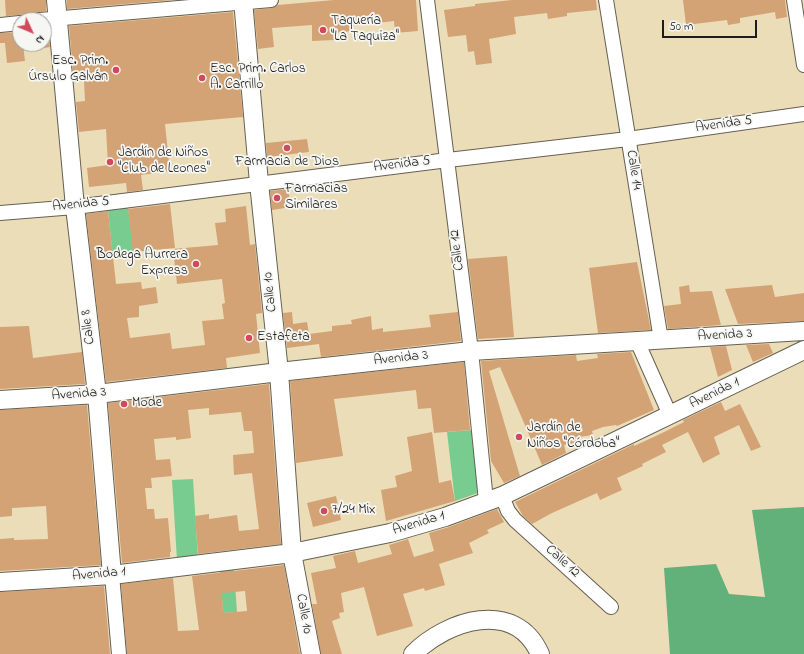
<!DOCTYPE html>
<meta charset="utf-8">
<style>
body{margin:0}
#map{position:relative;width:804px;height:654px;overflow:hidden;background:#ecddb9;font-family:"Indie Flower",sans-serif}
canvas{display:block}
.north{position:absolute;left:12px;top:12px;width:40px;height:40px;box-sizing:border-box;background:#f6f6f2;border:1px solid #9f9f9c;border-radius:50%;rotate:134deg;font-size:11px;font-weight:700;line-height:16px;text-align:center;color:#1c1c1c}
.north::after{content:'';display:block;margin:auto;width:14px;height:18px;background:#d1495b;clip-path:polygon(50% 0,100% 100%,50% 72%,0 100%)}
.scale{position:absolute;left:662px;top:20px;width:95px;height:18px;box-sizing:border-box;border:2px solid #1c1c1c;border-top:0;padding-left:5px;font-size:12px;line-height:14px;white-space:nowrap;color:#1c1c1c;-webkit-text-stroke:3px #f6f6f2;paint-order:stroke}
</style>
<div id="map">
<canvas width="804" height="654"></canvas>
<div class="north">N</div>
<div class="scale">50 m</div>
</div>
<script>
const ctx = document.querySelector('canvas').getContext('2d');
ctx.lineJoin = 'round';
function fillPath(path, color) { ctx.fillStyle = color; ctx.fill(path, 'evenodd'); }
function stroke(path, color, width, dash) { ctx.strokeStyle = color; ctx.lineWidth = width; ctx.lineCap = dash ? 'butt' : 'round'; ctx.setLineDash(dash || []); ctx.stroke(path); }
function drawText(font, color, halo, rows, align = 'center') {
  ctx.font = font + ' "Indie Flower",sans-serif'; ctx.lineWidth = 3.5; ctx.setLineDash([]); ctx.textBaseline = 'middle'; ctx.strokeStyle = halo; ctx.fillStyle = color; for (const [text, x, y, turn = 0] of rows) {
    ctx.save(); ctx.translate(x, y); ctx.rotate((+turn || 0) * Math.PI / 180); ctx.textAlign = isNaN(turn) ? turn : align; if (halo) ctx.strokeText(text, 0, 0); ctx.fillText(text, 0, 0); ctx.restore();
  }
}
fillPath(new Path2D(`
 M128 207 134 256 113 258 108 210Z
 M472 430 478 493 455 501 447 432Z
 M193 479 198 559 177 560 172 480Z
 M234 569 237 612 223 613 220 571Z`), '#79cc8f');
fillPath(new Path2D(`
 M804 507V654H670L664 568 716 564 729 594 765 597 752 510Z`), '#62b07a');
fillPath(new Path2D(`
 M5 0H46V11L39 12 33 16 25 17 19 15 6 16Z
 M67 0H172L67 9Z
 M334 0H416L418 31 395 33 394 21 351 26 352 31 334 33V40L312 41V25L272 28 274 47 258 49 254 10 272 8 278 5Z
 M512 0H596L597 10 567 13V16L548 19 547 13 514 17 516 34 489 39 492 63 476 65 474 51 468 52 466 35 448 37 444 10 475 6V4Z
 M683 0H785L787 17 776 19 775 12 740 18V23L728 25 727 20 686 25Z
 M233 12 243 117 165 124 170 171 141 175 143 190 127 192 126 183 89 187 87 168 108 165 106 129 79 132 76 102 85 101 84 81 74 82 69 26Z
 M44 28H46L48 30 50 47 44 48Z
 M20 32V44H23L25 61 7 63 5 43H0V33Z
 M307 139 309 152 267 157 266 143Z
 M288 189 291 207 272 210 270 191Z
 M170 204 175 248 133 252 128 209Z
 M246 206 250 245 255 244 262 313 256 314 260 353 226 358 227 368 106 382 86 214 108 211 116 284 141 282 142 289 156 287 158 303 139 306V317L127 318 130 338 170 333 172 349 205 345 202 321 224 319 222 304 225 303 222 279 177 284 173 249 218 245 215 223 226 222 225 209Z
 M507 256 514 337 478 339 468 259Z
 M637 262 651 330 598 333 589 268Z
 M689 285 690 292 712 291 721 325 668 329 664 306 681 304 679 287Z
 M772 285 775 297 804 293V321L738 324 725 289Z
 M292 312 293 324 307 322 309 334 332 331V326L352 324 351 320 371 316 372 330 383 328V332L431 327 429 315 458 312 461 341 321 357 319 344 287 348 283 313Z
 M29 326 33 358 82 352 85 384 0 389V327Z
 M769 344 773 353 753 362 746 345Z
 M726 346 732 370 718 377 710 347Z
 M631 352 654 410 617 426 616 425 603 427 592 431 593 435 578 437 579 442 564 445 566 453 542 465 500 367 489 371 520 476 504 483 491 461 481 361 576 355 577 361 598 358 597 354Z
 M464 362 470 430 434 433 431 408 418 409 416 390 334 399 343 456 296 463 290 381Z
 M269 384 281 544 198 554 195 516 209 514V519L237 515 239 531 259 529 252 473 234 475 233 455 254 453 252 431H244L241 412 209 415V408L188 410 191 438 176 440V437L154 439 156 460 170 459 172 476 151 478 152 488H145L147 509H154L155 519 168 518 171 552H170V557L122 563 108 403Z
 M721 402 725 411 740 404 761 447 751 451 739 425 714 437 720 454 703 463 688 432 662 445 666 452 642 464 643 466 617 478 622 490 600 500 597 493 552 513 532 524 523 516 515 502 624 449 634 444V446L658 435 684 422 683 420Z
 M87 405 101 565 0 571V539L14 538V540L48 539 46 506 12 508V516L0 517V410Z
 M432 432 439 483 451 480 455 501 386 521 381 490 397 487 395 476 412 471 407 437Z
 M336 496 341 520 313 527 307 503Z
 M497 509 504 522 487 530 489 533 469 543 473 553 439 564 445 585 425 591 424 588 403 594 413 626 377 636 364 587 341 593 344 612 339 613 340 618 332 621 342 654H321L312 604H317L311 573 336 568 333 556 355 551 358 563 392 554 389 545 408 539 414 557 434 551 429 533 449 527Z
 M284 565 300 654H127L121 584 173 578 178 631 199 630 192 576ZM245 591 247 611 223 613 222 593Z
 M104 586 110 654H0V592Z`), '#d3a275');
const minor = new Path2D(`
 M427 0 471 351 486 501
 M606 0 661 340
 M794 0 804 65
 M40 20 271 0
 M0 25 20 23
 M0 213 75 207 448 160 628 139 804 114
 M637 341 670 415
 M502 496 508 511 515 520 611 607
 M112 575 119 654`);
const major = new Path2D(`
 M56 0 75 207 97 394 112 575
 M243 0 259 183 279 372 292 553 311 654
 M0 400 97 394 279 372 471 351 804 331
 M0 582 112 575 292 553 390 533 445 517 502 496 804 350
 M413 654C447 620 515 598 540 654`);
stroke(minor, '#656053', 16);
stroke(major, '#656053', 20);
stroke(minor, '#fff', 14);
stroke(major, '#fff', 18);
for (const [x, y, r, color] of [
 [323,30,4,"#d1495b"],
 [116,70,4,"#d1495b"],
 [202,78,4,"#d1495b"],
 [287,148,4,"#d1495b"],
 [110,162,4,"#d1495b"],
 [277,198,4,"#d1495b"],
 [196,264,4,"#d1495b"],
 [249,338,4,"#d1495b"],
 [124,404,4,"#d1495b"],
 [519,437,4,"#d1495b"],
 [324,511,4,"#d1495b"]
]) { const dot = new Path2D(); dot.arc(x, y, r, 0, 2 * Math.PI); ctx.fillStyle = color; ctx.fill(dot); stroke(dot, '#f6f6f2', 1.5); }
drawText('14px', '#1c1c1c', '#f6f6f2', [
 ["Taquería",331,22],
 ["\"La Taquiza\"",331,38],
 ["Esc. Prim.",108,62,"right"],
 ["Úrsulo Galván",108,78,"right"],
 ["Esc. Prim. Carlos",210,70],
 ["A. Carrillo",210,86],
 ["Jardín de Niños",118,154],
 ["\"Club de Leones\"",118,170],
 ["Farmacia de Dios",287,163,"center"],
 ["Farmacias",285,190],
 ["Similares",285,206],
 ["Bodega Aurrera",188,256,"right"],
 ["Express",188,272,"right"],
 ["Estafeta",257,338],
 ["Mode",132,404],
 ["Jardín de",527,429],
 ["Niños \"Córdoba\"",527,445],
 ["7/24 Mix",332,511]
], 'left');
drawText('14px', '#1c1c1c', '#f6f6f2', [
 ["Avenida 5",724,125,-8],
 ["Avenida 5",402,165,-7],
 ["Calle 14",633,170,81],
 ["Avenida 5",81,205,-6],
 ["Calle 12",458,250,-97],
 ["Calle 10",271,292,-96],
 ["Calle 8",89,327,-97],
 ["Avenida 3",725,336,-3],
 ["Avenida 3",401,359,-6],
 ["Avenida 1",715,394,-26],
 ["Avenida 3",79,395,-4],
 ["Avenida 1",419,524,-17],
 ["Calle 12",562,562,42],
 ["Avenida 1",99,575,-5],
 ["Calle 10",303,614,80]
]);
</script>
